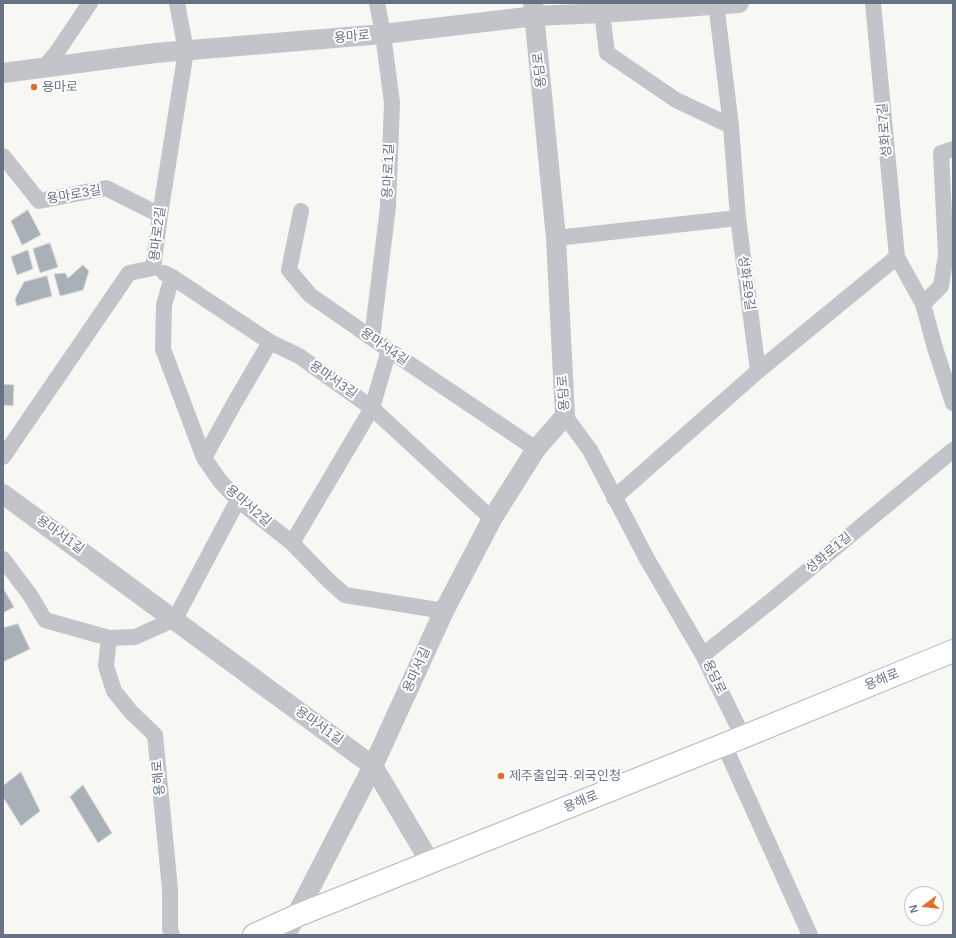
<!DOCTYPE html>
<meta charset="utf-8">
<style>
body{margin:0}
#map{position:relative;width:956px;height:938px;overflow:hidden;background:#f7f7f4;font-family:Arial,sans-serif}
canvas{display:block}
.frame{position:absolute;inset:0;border:4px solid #677384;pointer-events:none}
.north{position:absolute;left:904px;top:886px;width:40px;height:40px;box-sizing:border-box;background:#fff;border:1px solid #c2c7ce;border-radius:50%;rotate:255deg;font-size:11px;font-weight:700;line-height:16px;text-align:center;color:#677384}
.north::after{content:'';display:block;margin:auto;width:14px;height:18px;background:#dc7030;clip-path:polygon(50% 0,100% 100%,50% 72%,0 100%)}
</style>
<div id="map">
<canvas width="956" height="938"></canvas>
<div class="frame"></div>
<div class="north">N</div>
</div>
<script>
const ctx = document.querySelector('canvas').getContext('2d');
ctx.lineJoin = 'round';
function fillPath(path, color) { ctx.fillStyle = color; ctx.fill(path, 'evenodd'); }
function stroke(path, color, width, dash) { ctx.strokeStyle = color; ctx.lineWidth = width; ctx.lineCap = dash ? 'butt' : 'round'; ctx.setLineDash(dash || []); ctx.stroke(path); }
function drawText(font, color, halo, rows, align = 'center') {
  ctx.font = font + ' Arial,"Noto Sans KR",sans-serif'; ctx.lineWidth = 4; ctx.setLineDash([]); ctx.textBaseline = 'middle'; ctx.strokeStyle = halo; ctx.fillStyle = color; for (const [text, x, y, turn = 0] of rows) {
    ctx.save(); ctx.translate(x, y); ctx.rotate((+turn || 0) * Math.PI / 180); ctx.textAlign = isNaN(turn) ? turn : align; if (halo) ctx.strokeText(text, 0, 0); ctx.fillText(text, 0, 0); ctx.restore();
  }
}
const building = new Path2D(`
 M28 210 41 235 22 245 11 221Z
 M50 243 58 267 40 273 33 249Z
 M28 250 33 269 17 275 11 257Z
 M83 265 89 271 83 290 60 296 54 274 65 273 68 278Z
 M47 276 52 296 17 306 15 299 24 282Z
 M3 384 14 385 13 406 3 405Z
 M3 588 14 607 3 613Z
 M18 624 30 649 3 662V628Z
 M21 772 40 811 21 826 3 797V786Z
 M83 785 112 833 98 843 70 797Z`);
fillPath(building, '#a9b0b7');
stroke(building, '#d8d9d7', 1);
const secondary = new Path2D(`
 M254 935 296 916 743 737 953 651`);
stroke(secondary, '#b3b7bd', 24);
stroke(new Path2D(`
 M716 3 731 126 738 218 758 371
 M873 3 897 257 923 304 935 348 953 403
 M602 13 607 53 676 100 731 126
 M44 68 57 52 90 3
 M3 156 39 201 106 188 160 215
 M301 211 289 270 310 295 389 350 536 449
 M556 238 738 218
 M164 273 172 277 270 342 299 356 372 408 492 519
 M172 277 164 305 163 349 204 458 220 481 238 500 292 543 328 580 345 595 444 611
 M923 304 941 286 946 255 941 153 953 149
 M372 338 388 207 392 103 383 34 377 3
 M565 416 590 450 647 559 703 655 743 737
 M3 457 129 273 153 268 160 215 186 51 177 3
 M204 458 235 402 270 342
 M614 498 758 371 897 257
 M292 543 372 408 389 350
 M3 559 30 595 45 620 109 638 135 637 175 619 238 500
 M109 638 106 666 114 691 131 712 155 735 170 889V929L172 935
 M703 655 771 601 953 450
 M724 745 810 935`), '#c1c4c8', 16);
stroke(new Path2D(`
 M3 73 155 53 383 34 535 16 602 13 739 3
 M3 494 373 766 430 862
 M286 935 373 766 444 611 492 519 536 449 565 416 556 238 533 3`), '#c1c4c8', 20);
stroke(secondary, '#fff', 22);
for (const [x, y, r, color] of [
 [34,87,4,"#dc7030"],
 [501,776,4,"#dc7030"]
]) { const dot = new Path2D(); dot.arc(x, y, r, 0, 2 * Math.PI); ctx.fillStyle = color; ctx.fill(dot); stroke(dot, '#fff', 1.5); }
drawText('13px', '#677384', '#fff', [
 ["용마로",352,37,-5],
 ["용담로",540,70,-96],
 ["성화로7길",885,130,-95],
 ["용마로1길",389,171,-88],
 ["용마로3길",74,195,-10],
 ["용마로2길",158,234,-83],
 ["성화로9길",746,283,82],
 ["용마서4길",384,347,35],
 ["용마서3길",333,380,35],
 ["용담로",564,393,-94],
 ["용마서2길",248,506,41],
 ["용마서1길",60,535,36],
 ["성화로1길",829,553,-40],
 ["용마서길",417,670,-66],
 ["용담로",714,677,64],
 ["용해로",882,680,-22],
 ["용마서1길",319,726,36],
 ["용해로",159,778,-95],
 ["용해로",581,802,-22]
]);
drawText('13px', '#677384', '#fff', [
 ["용마로",42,87],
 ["제주출입국·외국인청",509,776]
], 'left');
</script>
